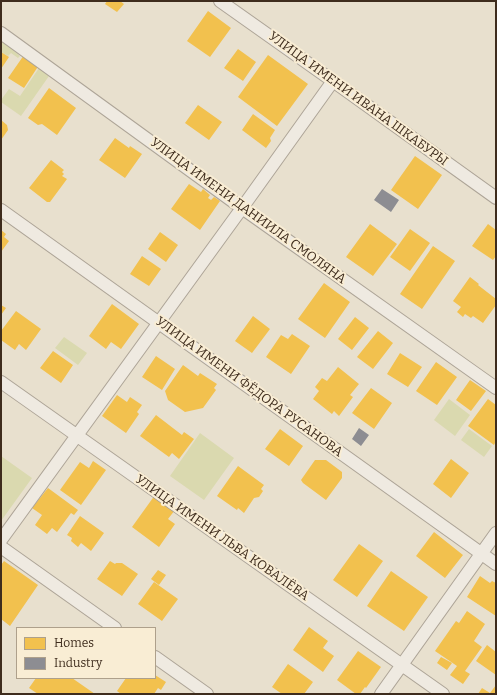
<!DOCTYPE html>
<meta charset="utf-8">
<style>
body{margin:0}
#map{position:relative;width:497px;height:695px;overflow:hidden;background:#e8e0ce;font-family:Bitter,serif}
canvas{display:block}
.frame{position:absolute;inset:0;border:2px solid #3e2c1d;pointer-events:none}
.legend{position:absolute;left:16px;top:627px;width:140px;height:52px;box-sizing:border-box;background:#f9edd4;border:1px solid #aea08b;margin:0;padding:5px 7px;list-style:none;font-size:12px;color:#3e2c1d}
.legend li{display:flex;align-items:center;gap:8px;height:20px}
.legend b{width:20px;border:1px solid #aea08b}
</style>
<div id="map">
<canvas width="497" height="695"></canvas>
<div class="frame"></div>
<ul class="legend">
<li><b style="height:11px;background:#f2c14e"></b>Homes</li>
<li><b style="height:11px;background:#8d8d92"></b>Industry</li>
</ul>
</div>
<script>
const ctx = document.querySelector('canvas').getContext('2d');
ctx.lineJoin = 'round';
function fillPath(path, color) { ctx.fillStyle = color; ctx.fill(path, 'evenodd'); }
function stroke(path, color, width, dash) { ctx.strokeStyle = color; ctx.lineWidth = width; ctx.lineCap = dash ? 'butt' : 'round'; ctx.setLineDash(dash || []); ctx.stroke(path); }
function drawText(font, color, halo, rows, align = 'center') {
  ctx.font = font + ' Bitter,serif'; ctx.lineWidth = 4; ctx.setLineDash([]); ctx.textBaseline = 'middle'; ctx.strokeStyle = halo; ctx.fillStyle = color; for (const [text, x, y, turn = 0] of rows) {
    ctx.save(); ctx.translate(x, y); ctx.rotate((+turn || 0) * Math.PI / 180); ctx.textAlign = isNaN(turn) ? turn : align; if (halo) ctx.strokeText(text, 0, 0); ctx.fillText(text, 0, 0); ctx.restore();
  }
}
fillPath(new Path2D(`
 M1 39 15 45 13 50 20 56 18 58 11 53 8 56 1 52Z
 M39 68 49 76 21 116 1 102V100L9 89 20 96Z
 M64 337 87 353 78 365 55 348Z
 M449 399 470 415 455 436 434 420Z
 M469 429 492 446 484 457 461 440Z
 M200 433 234 458 204 500 170 476Z
 M1 456 32 478 1 521Z`), '#dad9af');
fillPath(new Path2D(`
 M107 1H120L124 4 117 12 105 4Z
 M208 11 231 28 210 57 187 41Z
 M238 49 256 62 243 81 224 68Z
 M1 52 9 57 1 69Z
 M24 55 39 65 24 88 8 78Z
 M268 55 308 84 277 126 238 97Z
 M49 88 76 108 57 135 42 124 38 125 28 118Z
 M198 105 222 122 209 140 185 123Z
 M253 114 275 130 270 138 271 141 266 148 242 130Z
 M1 120 7 125 8 130 1 140Z
 M115 138 129 148 130 146 142 154 125 178 99 160Z
 M415 156 442 175 418 209 391 190Z
 M51 160 64 170 62 172 64 174 62 176 67 179 50 202H47L29 188Z
 M189 184 201 192 203 189 210 195 208 198 211 200 214 197 220 201 200 230 171 209Z
 M370 224 397 244 373 276 346 257Z
 M488 224 496 230V256L493 260 472 246Z
 M410 229 430 243 410 271 390 257Z
 M1 230 6 234 4 237 9 241 1 252Z
 M160 232 178 245 166 262 148 249Z
 M433 246 455 261 422 309 400 294Z
 M142 256 161 269 149 286 130 274Z
 M470 277 479 284 478 285 496 299V305L483 323 473 316 471 318 465 314 463 317 457 312 461 307 453 301Z
 M324 283 350 302 325 338 298 319Z
 M112 304 139 324 121 349 111 342 106 349 89 336Z
 M1 305 6 308 1 315Z
 M16 311 41 329 26 350 19 344 15 350 1 340V331Z
 M253 316 270 329 252 353 235 341Z
 M355 317 369 328 352 350 338 339Z
 M378 331 393 343 373 369 357 357Z
 M292 334 310 346 291 374 266 357 281 335 288 339Z
 M53 351 73 365 61 383 40 368Z
 M400 353 422 367 408 387 387 374Z
 M156 356 175 369 162 390 142 377Z
 M436 362 457 377 437 405 416 391Z
 M183 365 198 376 200 373 217 384 214 388 216 390 203 408 185 412 168 400 165 391Z
 M338 367 359 384 350 395 353 397 339 416 334 411 332 414 313 399 319 391 315 387 322 378 327 381Z
 M470 380 486 391 471 411 456 400Z
 M371 388 392 403 374 429 352 413Z
 M117 395 127 402 130 397 142 405 137 412 139 414 126 433 102 416Z
 M488 399 496 405V441L494 445 468 426Z
 M156 415 182 435 184 432 194 439 179 459 172 453 169 457 140 436Z
 M280 429 303 446 289 466 265 449Z
 M451 459 469 473 451 498 433 484Z
 M315 460H326L342 472V478L326 500 303 483 301 480Z
 M93 461 106 470 81 505 60 490 80 462 89 468Z
 M238 466 264 485 261 489 263 491 259 497 254 498 244 513 238 508 237 510 217 496Z
 M48 488 78 510 74 515 71 513 57 532 52 528 47 534 35 525 42 515 32 508Z
 M155 495 175 510 168 519 175 524 159 547 132 527Z
 M80 516 104 533 91 551 81 543 78 547 71 541 72 538 67 535Z
 M434 532 463 555 445 578 416 556Z
 M359 544 383 561 357 597 333 580Z
 M4 561 38 585 10 626 1 619V565Z
 M110 561 115 564 116 563H122L138 574 122 596 97 579Z
 M158 570 166 575 159 585 151 579Z
 M391 571 428 597 404 631 367 606Z
 M480 576 490 583 492 581 496 583V616L467 597Z
 M154 582 178 599 162 621 138 604Z
 M467 611 485 624 474 641 482 647 465 671 470 674 463 684 450 675 457 666 435 651 456 621 459 623Z
 M309 627 328 641 323 648 334 656 323 672 293 650Z
 M487 645 496 652V675L476 661Z
 M358 651 381 667 366 688 365 687 360 694H356L337 680Z
 M441 657 452 663 447 670 437 663Z
 M288 664 313 682 304 694H282L272 687Z
 M155 675 166 682 161 690 158 688 154 694H121L117 691 126 678H155Z
 M36 678H72L95 694H38L29 688Z
 M496 685V694H478L482 688 490 693Z`), '#f2c14e');
fillPath(new Path2D(`
 M382 189 399 200 391 212 374 200Z
 M359 428 369 435 361 446 352 439Z`), '#8d8d92');
const minor = new Path2D(`
 M220 1 333 81 496 198
 M1 33 242 208 496 388
 M1 210 496 564
 M1 382 443 694
 M1 540 242 208 333 81
 M1 547 115 628
 M155 657 207 694
 M381 694 496 533`);
stroke(minor, '#ada497', 14);
stroke(minor, '#efeae1', 12);
drawText('13px', '#3e2c1d', '#f9edd4', [
 ["УЛИЦА ИМЕНИ ИВАНА ШКАБУРЫ",358,99,36],
 ["УЛИЦА ИМЕНИ ДАНИИЛА СМОЛЯНА",248,211,36],
 ["УЛИЦА ИМЕНИ ФЁДОРА РУСАНОВА",249,387,36],
 ["УЛИЦА ИМЕНИ ЛЬВА КОВАЛЁВА",222,538,35]
]);
</script>
